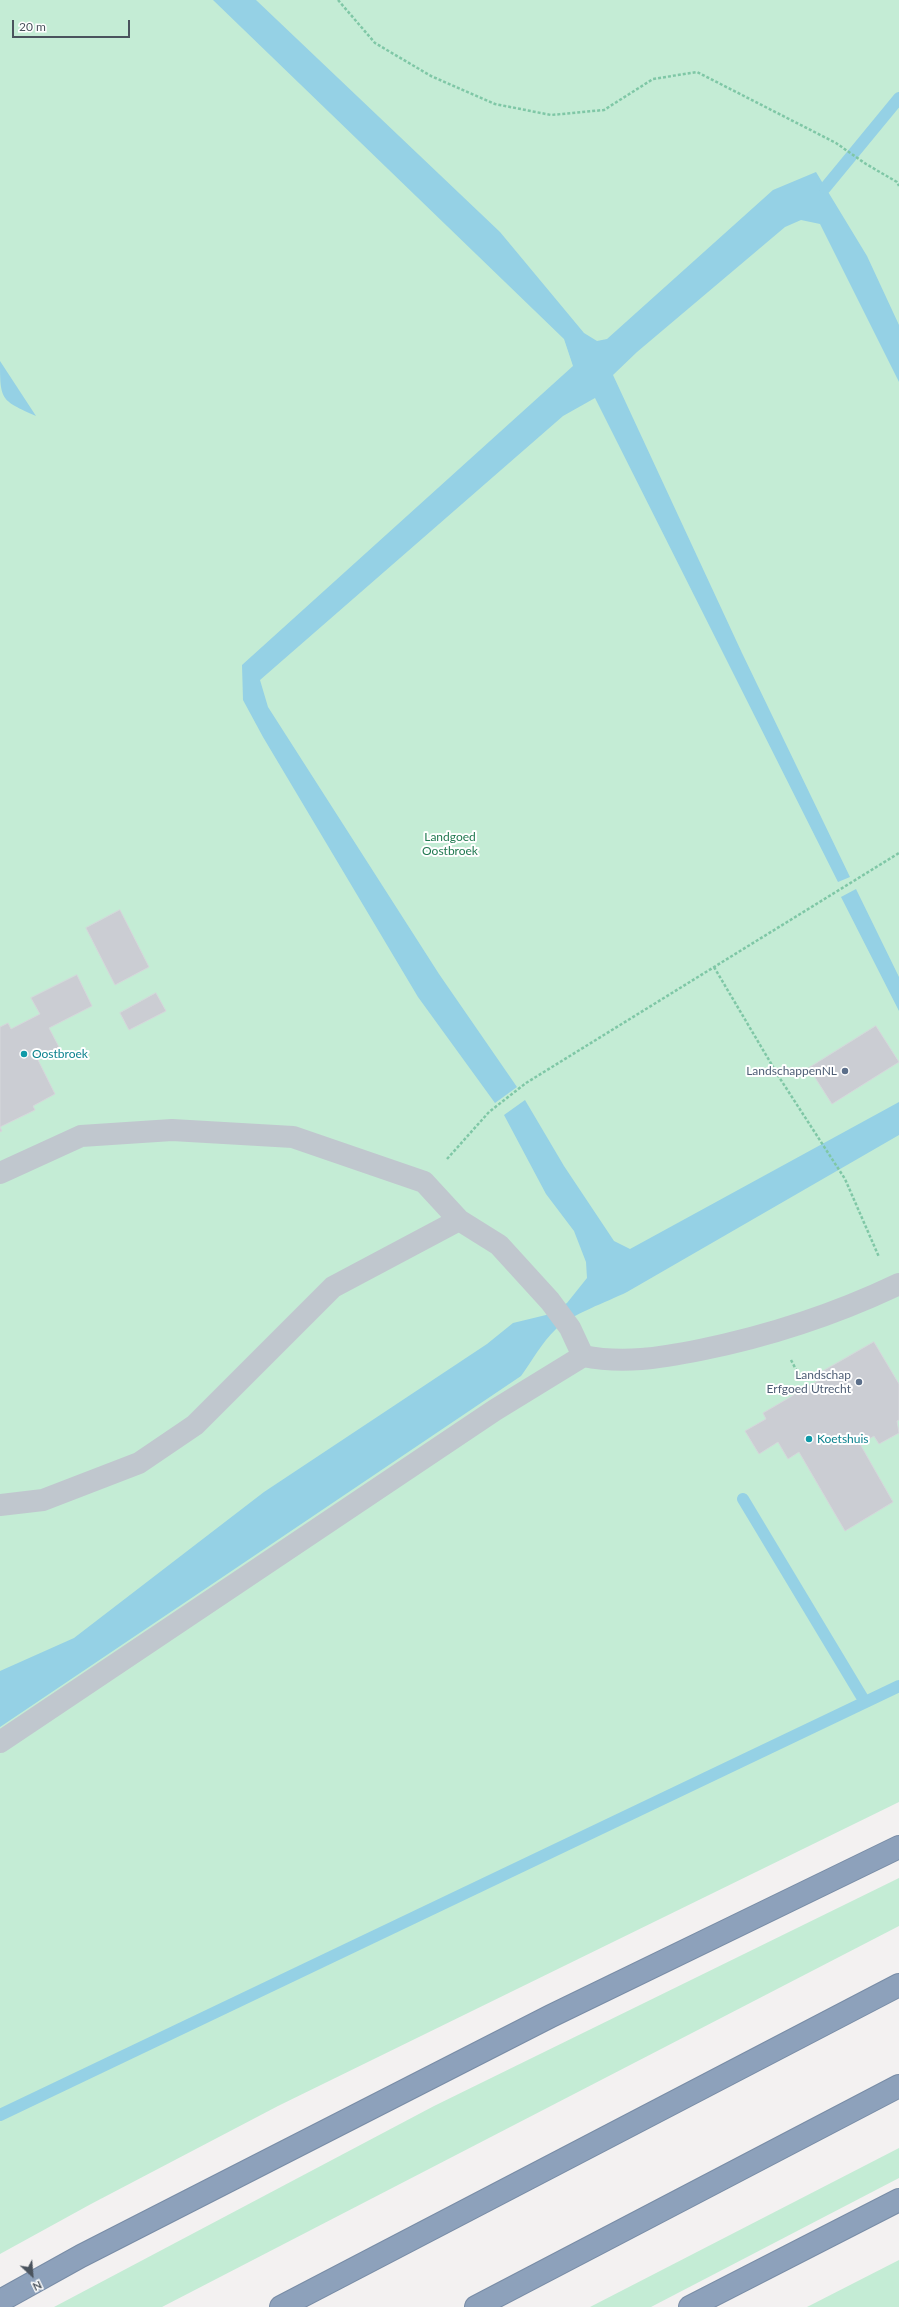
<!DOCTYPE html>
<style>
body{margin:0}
#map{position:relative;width:899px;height:2307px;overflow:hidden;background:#f3f1f1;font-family:Lato,sans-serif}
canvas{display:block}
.north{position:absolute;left:12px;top:2255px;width:40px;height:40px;-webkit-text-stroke:3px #fff;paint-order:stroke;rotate:154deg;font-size:11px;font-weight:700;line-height:16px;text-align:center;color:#4a535d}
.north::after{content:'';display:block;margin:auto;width:14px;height:18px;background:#4a535d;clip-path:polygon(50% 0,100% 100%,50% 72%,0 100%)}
.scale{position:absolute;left:12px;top:20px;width:118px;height:18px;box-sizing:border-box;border:2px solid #4a535d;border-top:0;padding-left:5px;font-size:12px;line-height:14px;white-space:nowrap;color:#4a535d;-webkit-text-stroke:3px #fff;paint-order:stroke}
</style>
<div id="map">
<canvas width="899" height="2307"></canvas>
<div class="north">N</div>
<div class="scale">20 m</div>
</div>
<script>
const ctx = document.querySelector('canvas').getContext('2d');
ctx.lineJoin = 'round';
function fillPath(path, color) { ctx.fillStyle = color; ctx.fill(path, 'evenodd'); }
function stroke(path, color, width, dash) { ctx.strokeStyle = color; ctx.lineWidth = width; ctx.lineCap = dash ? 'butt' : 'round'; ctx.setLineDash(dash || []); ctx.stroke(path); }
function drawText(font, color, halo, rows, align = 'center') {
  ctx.font = font + ' Lato,sans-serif'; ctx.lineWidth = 4; ctx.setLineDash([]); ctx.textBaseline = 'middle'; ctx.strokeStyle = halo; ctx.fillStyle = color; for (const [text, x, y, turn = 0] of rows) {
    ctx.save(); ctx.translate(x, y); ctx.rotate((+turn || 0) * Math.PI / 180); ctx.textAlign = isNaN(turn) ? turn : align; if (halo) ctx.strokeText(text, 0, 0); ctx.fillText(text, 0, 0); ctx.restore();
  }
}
fillPath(new Path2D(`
 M0 0H899V1802L278 2106 91 2204 0 2254Z
 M899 1878V1926L162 2307H54L434 2106Z
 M899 2148V2178L651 2307H590Z
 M899 2260V2307H807Z`), '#c4ecd5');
fillPath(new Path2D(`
 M213 0H256L500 232 584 333 597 341 607 339 773 190 816 172 867 256 899 325V382L820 224 801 220 785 227 637 352 613 375 742 653 850 877 838 882 595 398 563 416 260 680 268 707 439 974 517 1087 495 1103 418 997 263 737 243 700 242 665 573 366 564 339Z
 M0 361 36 416C1 400 0 401 0 361Z
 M856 889 899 977V1011L841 897Z
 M525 1100 564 1166 614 1241 630 1249 899 1102V1135L627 1292C607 1302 572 1314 556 1329 542 1342 532 1361 521 1376L0 1727V1671L74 1638 264 1492 487 1344 513 1323 546 1315 567 1303 587 1278 586 1262 574 1231 546 1194 504 1115Z`), '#95d1e5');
stroke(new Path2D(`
 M825 188 899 98
 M743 1499 865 1702
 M0 2115 899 1686`), '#95d1e5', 12);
const building = new Path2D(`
 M120 910 149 967 115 985 86 928Z
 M77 975 92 1006 49 1028 60 1049 38 1060 55 1094 33 1106 35 1110 0 1127 2 1131 0 1132V1027L8 1023 11 1029 40 1014 31 998Z
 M156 993 166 1011 129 1030 120 1013Z
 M876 1026 899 1062 832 1104 809 1068Z
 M874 1342 899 1384V1420L897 1421 899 1433 879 1444 874 1436 860 1444 893 1502 845 1531 799 1452 788 1459 778 1442 759 1454 745 1431 766 1419 763 1413 823 1378 820 1373Z`);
fillPath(building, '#cbcdd3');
stroke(building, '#d5d7db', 1);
const highway = new Path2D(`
 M0 2301 81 2256 551 2016 899 1847
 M281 2307 899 1985
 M476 2307 899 2086
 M690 2307 899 2200`);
stroke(highway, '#788ca6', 24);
stroke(new Path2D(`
 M338 0 375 43 431 76 495 104 551 115 604 110 653 79 697 72 836 143 866 164 897 182 899 186
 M714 967 779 1077 845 1179 879 1257
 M447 1159 489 1112 526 1083 899 853
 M791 1360 800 1377`), '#7fc7a6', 2.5, [3, 2]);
stroke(new Path2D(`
 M0 1173 81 1136 172 1130 293 1137 424 1182 459 1220 499 1245 550 1301 570 1328 583 1356C623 1364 660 1358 700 1350 769 1336 836 1314 899 1284
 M0 1505 43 1500 139 1463 195 1425 333 1287 459 1220
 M0 1742 495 1410 583 1356`), '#c0c7ce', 22);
stroke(highway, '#8da1bb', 22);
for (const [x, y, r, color] of [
 [24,1054,4,"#0f9aa8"],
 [845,1071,4,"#5c6f8a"],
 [859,1382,4,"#5c6f8a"],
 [809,1439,4,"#0f9aa8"]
]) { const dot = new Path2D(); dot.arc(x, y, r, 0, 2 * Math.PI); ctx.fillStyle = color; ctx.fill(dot); stroke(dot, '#fff', 1.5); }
drawText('12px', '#207950', '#fff', [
 ["Landgoed",450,837],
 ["Oostbroek",450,851]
]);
drawText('12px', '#0d838f', '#fff', [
 ["Oostbroek",32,1054],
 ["Koetshuis",817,1439]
], 'left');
drawText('12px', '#4e5e75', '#fff', [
 ["LandschappenNL",837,1071],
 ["Landschap",851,1375],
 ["Erfgoed Utrecht",851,1389]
], 'right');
</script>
